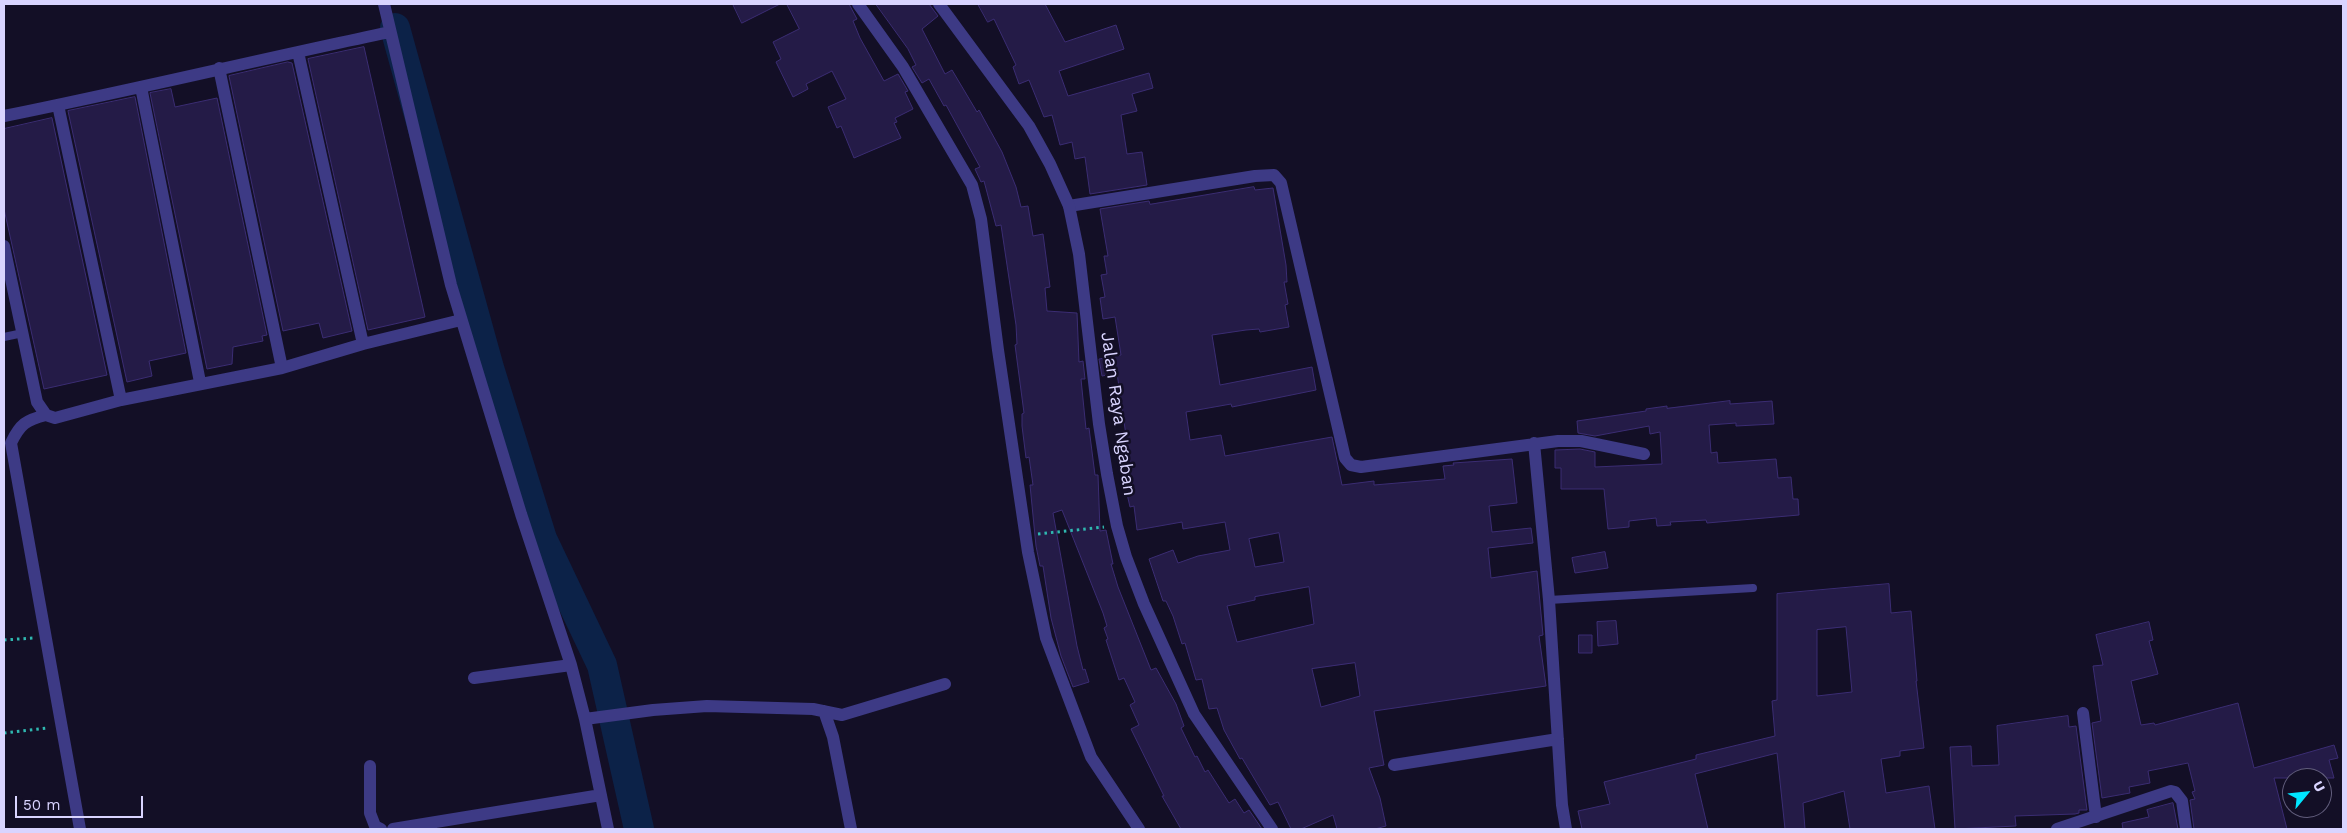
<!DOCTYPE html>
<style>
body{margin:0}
#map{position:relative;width:2347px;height:833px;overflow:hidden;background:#130f26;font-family:"Work Sans",sans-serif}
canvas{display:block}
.frame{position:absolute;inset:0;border:5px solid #d9d4ff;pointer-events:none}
.north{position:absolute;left:2282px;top:768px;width:50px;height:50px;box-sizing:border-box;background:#130f26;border:1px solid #625e7d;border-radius:50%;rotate:62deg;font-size:14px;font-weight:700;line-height:20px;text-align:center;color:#d9d4ff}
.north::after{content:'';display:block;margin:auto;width:18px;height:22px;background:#00e5ff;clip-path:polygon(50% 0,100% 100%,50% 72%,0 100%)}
.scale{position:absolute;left:15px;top:796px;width:128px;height:22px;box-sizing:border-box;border:2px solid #d9d4ff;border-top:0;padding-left:6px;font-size:15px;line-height:18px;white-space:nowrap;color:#d9d4ff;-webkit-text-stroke:4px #130f26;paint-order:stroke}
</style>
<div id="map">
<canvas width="2347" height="833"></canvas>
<div class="frame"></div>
<div class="north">U</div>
<div class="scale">50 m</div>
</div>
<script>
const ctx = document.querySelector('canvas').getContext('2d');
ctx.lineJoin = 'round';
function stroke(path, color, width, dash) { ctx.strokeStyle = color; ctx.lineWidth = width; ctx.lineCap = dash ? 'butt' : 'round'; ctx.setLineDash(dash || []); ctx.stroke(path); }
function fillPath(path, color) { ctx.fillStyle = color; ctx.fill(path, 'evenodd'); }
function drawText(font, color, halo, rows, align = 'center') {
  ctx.font = font + ' "Work Sans",sans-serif'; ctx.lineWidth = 5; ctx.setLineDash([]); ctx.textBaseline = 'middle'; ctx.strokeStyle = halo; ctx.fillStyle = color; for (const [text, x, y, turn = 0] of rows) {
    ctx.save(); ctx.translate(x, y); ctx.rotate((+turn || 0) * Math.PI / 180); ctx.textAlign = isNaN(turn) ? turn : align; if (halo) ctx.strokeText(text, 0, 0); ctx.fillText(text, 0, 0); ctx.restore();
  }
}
stroke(new Path2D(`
 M395 28 489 368 542 539 602 665 639 829`), '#0c2248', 30);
const building = new Path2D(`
 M733 4H780L742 23Z
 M787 4H849L857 19 853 21 860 38 884 81 898 74 908 91 905 92 913 109 895 118 897 122 894 123 901 138 854 158 841 126 837 128 828 107 846 99 832 71 806 84 808 89 793 97 776 62 781 59 773 42 799 29Z
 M876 4H929L938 16 922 29 945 74 952 70 977 112 979 110 1002 152 1016 187 1021 207 1028 206 1033 236 1043 234 1050 287 1045 288 1047 311 1077 313 1079 362 1083 361 1085 379H1081L1086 429 1089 428 1095 475H1098L1100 531 1106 530 1113 564H1111L1118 587 1151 670 1156 668 1176 704 1184 726 1181 728 1195 757 1197 756 1205 772 1208 770 1229 803 1235 799 1244 813 1249 810 1262 829H1181L1162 796H1164L1131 729 1139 725 1130 705 1135 702 1124 678 1119 680 1106 640 1108 639 1104 628 1107 626 1103 613 1062 510 1053 513 1077 646 1083 670 1085 669 1089 682 1073 687 1061 656 1051 618 1043 566H1040L1036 546 1030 485H1033L1029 457 1026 458 1022 426V414L1024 413 1015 345 1017 344 1016 325 1001 225 996 226 984 181 981 182 975 169 980 167 946 105 944 106 929 79 922 83 912 67 916 65 908 49Z
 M978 4H1045L1065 42 1116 25 1124 49 1059 71 1068 96 1149 73 1153 88 1132 94 1137 111 1121 115 1127 154 1142 152 1147 185 1090 194 1085 157 1075 159 1072 142 1060 145 1052 115 1044 117 1029 80 1019 84 1013 67 1016 65 994 19 988 22Z
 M364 47 425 317 368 330 308 59Z
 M288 62 292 63 352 331 323 338 319 323 283 331 229 76Z
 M171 89 175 107 217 98 267 335 262 336 263 341 233 347 232 364 207 369 150 93Z
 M135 97 186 353 149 361 152 376 127 382 68 111Z
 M52 118 107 375 44 389 4 209V129Z
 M1254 187 1255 190 1273 188 1286 265 1287 282H1284L1288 304 1285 305 1289 327 1260 332 1259 329 1246 330 1212 335 1220 385 1312 367 1316 390 1232 407 1231 404 1186 412 1190 440 1221 435 1225 456 1332 437 1342 485 1374 481V485L1445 479 1443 466 1454 465 1453 463 1512 459 1517 503 1489 506 1492 532 1531 528 1533 543 1488 548 1491 578 1537 571 1543 635 1539 636 1546 686 1374 711 1384 765 1369 768 1380 798 1386 826 1375 829H1337L1333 815 1301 829H1291L1278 802 1270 805 1242 758 1240 759 1224 730 1217 708 1209 709 1202 679 1196 680 1185 643 1182 644 1173 616 1166 601H1163L1149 559 1173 550 1178 563 1198 556 1230 550 1225 522 1183 529 1182 522 1137 530 1134 506 1130 507 1122 472 1131 470 1117 373 1102 376 1099 359 1121 355 1115 317 1103 319 1100 298 1105 297 1101 275 1107 274 1104 256H1108L1100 209 1149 201 1150 204ZM1279 533 1284 562 1255 567 1249 539ZM1309 587 1314 624 1237 642 1227 606 1255 600V597ZM1355 663 1360 696 1321 707 1312 669Z
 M1730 401V404L1772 401 1774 424 1736 426V423L1709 425 1711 453 1717 452 1718 463 1776 459 1778 478 1791 477 1793 499H1798L1799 515 1707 523 1706 520 1670 522 1671 525 1657 526 1656 518 1629 521V527L1608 529 1604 489H1561V468H1555V450L1580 449 1595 452V467L1662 464 1660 432 1650 434 1649 426 1595 436 1578 433 1577 421 1646 411V409L1667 406V408Z
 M1605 552 1608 568 1575 573 1572 558Z
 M1889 584 1891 613 1911 611 1917 681H1916L1924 748 1900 751V756L1881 759 1886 793 1929 786 1935 829H1850L1844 791 1803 803 1805 829H1785L1777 753 1695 774 1708 829H1582L1578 811 1610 804 1604 782 1696 759V755L1775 736 1772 701 1777 700V594ZM1846 627 1852 692 1817 696V630Z
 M1616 621 1618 644 1598 646 1597 622Z
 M2149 622 2153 640 2149 641 2158 674 2131 681 2141 725 2154 723 2155 725 2238 703 2254 768 2334 745 2338 758 2329 760 2334 778H2274L2287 829H2194L2190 800 2195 799 2192 792 2195 791 2188 763 2148 771 2150 783 2129 787 2130 793 2102 798 2092 723 2101 721 2093 666 2103 665 2096 635Z
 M1579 635H1592V653H1579Z
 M2068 716 2069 727 2076 726 2087 810H2079V813L2075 814 2015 816 2016 826 1955 829 1950 747 1971 746 1972 766 1999 765 1997 726Z
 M2173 803 2178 829H2123L2122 823 2149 817 2147 810Z`);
fillPath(building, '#241b47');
stroke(building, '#3b2d73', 1);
stroke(new Path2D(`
 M1038 534 1104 527
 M4 640 33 638
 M4 733 48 728`), '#2fb8b0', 3, [2.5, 4]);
stroke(new Path2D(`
 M4 337 23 333
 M1549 600 1753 588`), '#3d3a85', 8);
stroke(new Path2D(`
 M384 4 451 285 521 514 571 665 585 719 608 829
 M298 52 363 344
 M219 68 282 368
 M141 87 200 382
 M58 105 121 400
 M4 116C133 90 261 59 390 32
 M1069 206 1255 176 1274 175 1281 183 1345 458 1351 465 1361 467 1558 441H1581L1644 454
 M4 246 37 402 46 415 55 418 121 400 282 368 363 344 461 320
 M46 415C26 420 20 424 11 443L80 829
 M1534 443 1549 600 1562 805 1566 829
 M474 678 571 665
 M824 711 833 737 851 829
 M2083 713 2096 817
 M585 719 653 710 707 706 813 709 842 715 945 684
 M1394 765 1558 739
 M370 766V813L375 826 381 829
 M393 829 601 795
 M2057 829 2171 791 2175 792 2182 801 2186 829`), '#3d3a85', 12);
stroke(new Path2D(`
 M858 4 903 67 972 185 981 219 998 350 1028 552 1046 638 1091 757 1139 829
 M939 4 1029 126 1050 164 1069 206 1079 254 1099 424 1107 474 1117 526 1126 557 1144 604 1194 714 1272 829`), '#3d3a85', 12);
drawText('18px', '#d9d4ff', '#130f26', [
 ["Jalan Raya Ngaban",1118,414,82]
]);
</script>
